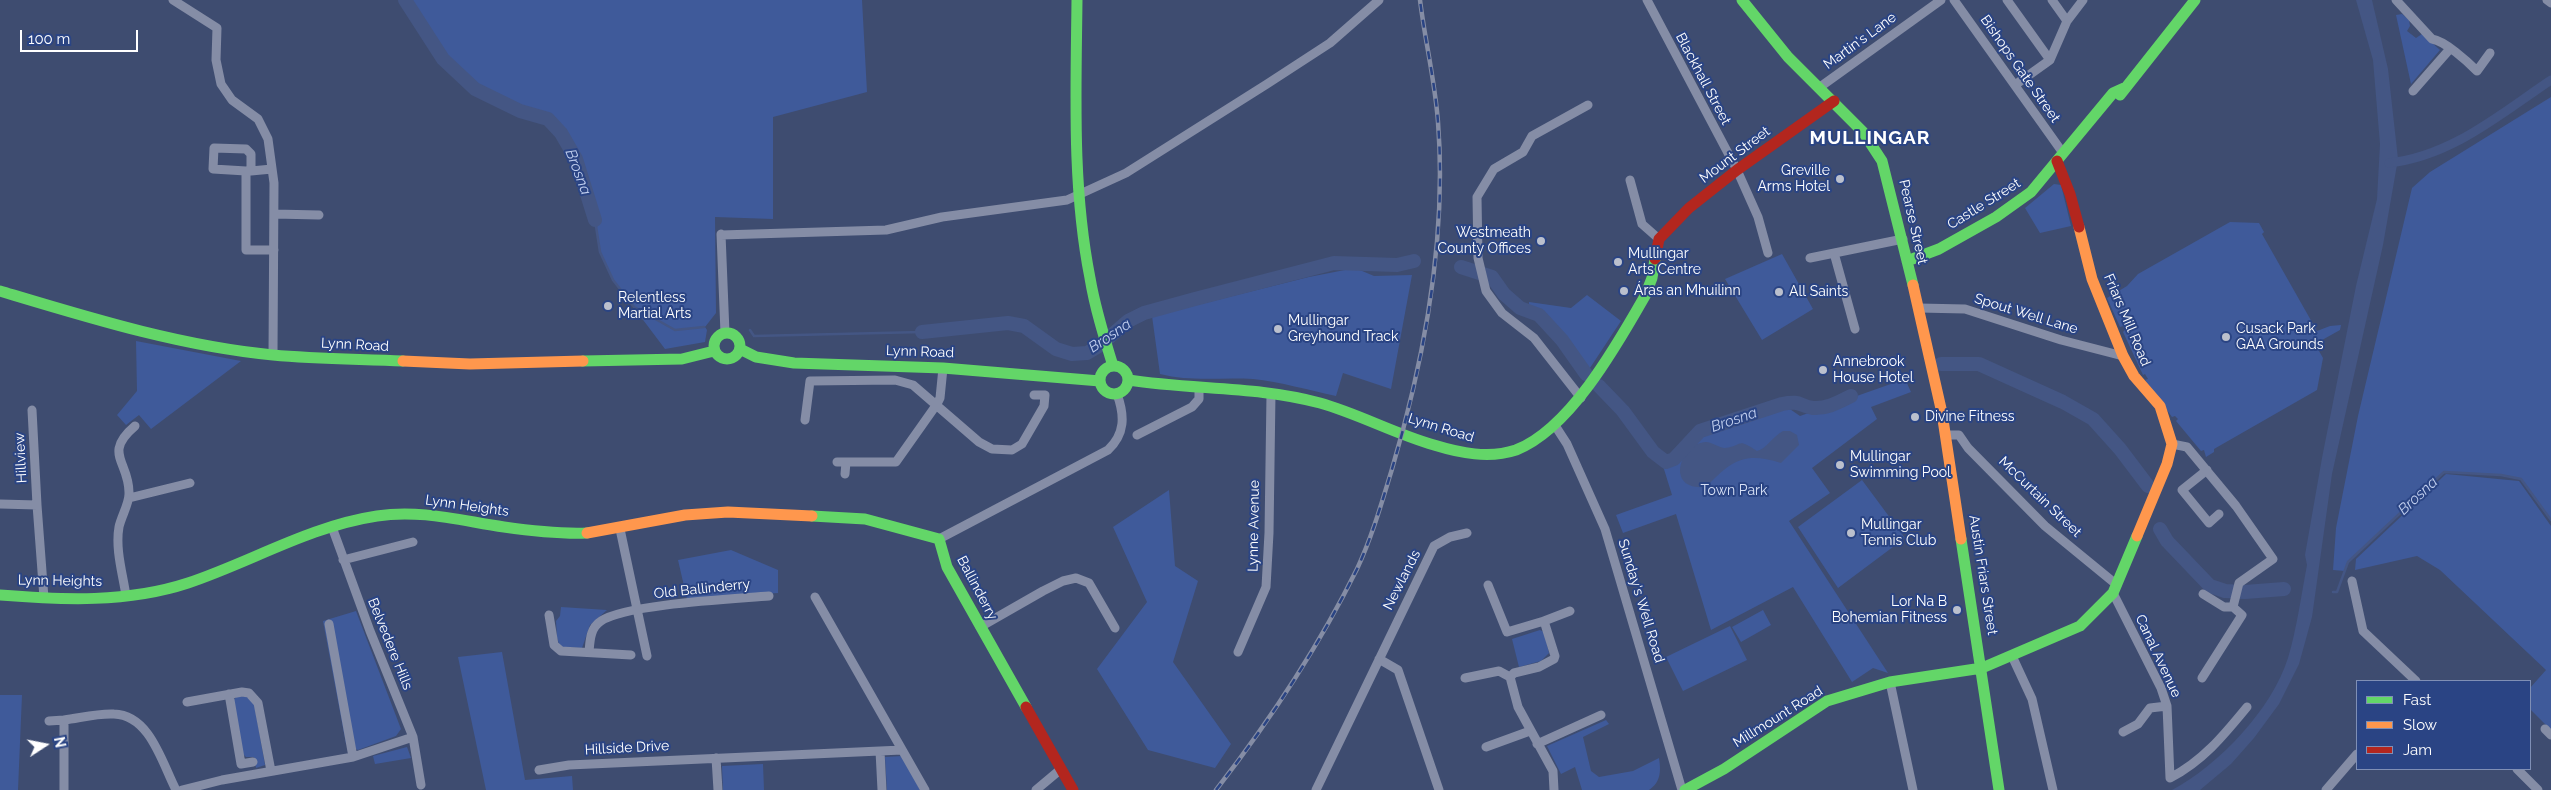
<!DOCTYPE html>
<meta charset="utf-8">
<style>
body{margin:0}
#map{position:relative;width:2551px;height:790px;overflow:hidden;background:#3e4c70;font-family:Raleway,sans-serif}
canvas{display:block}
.legend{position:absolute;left:2356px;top:680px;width:175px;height:90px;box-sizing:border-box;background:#2a4484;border:1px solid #7f8fb5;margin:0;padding:6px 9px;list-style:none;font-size:15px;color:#fff}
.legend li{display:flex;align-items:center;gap:10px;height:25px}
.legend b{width:25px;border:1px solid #7f8fb5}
.north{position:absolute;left:20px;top:720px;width:50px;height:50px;-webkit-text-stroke:4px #2a4484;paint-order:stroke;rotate:79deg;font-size:14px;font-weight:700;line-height:20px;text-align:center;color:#fff}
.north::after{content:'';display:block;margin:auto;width:18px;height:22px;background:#fff;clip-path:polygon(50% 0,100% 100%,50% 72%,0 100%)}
.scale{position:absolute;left:20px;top:30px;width:118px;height:22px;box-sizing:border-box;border:2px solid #fff;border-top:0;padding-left:6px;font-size:15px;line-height:18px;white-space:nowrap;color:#fff;-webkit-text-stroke:4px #2a4484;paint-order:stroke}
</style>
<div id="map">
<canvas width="2551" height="790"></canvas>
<ul class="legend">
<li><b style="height:6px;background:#63d668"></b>Fast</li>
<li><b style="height:6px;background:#ff974d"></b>Slow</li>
<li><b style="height:6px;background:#b3261e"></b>Jam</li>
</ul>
<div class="north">N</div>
<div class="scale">100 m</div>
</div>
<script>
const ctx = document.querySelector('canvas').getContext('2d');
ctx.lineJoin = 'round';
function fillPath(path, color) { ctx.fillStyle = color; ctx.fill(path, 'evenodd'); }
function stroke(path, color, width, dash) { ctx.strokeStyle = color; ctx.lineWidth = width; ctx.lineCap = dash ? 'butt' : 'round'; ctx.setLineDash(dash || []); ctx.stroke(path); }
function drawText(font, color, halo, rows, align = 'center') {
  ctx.font = font + ' Raleway,sans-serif'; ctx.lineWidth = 4; ctx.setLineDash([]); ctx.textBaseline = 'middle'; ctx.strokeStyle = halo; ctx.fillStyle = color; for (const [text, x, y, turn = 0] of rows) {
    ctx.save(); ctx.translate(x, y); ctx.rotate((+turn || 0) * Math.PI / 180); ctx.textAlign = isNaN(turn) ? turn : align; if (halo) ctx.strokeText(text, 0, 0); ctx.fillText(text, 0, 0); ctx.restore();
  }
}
fillPath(new Path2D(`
 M405 0H862L867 92 773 117V219L715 217 716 313 705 327 707 330 705 342 665 349 613 280 600 252 595 220 576 159 561 133 548 119 520 111 475 89 443 59Z
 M2402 14 2409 20 2410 26 2407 31 2416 38 2422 34 2440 50 2411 84 2396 15Z
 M2551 97V520L2521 479 2501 475 2444 472 2348 562 2345 571 2333 570 2336 528 2358 416 2412 188 2430 172Z
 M2054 184 2061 185 2071 226 2040 233 2025 208Z
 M2230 222 2259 223 2264 232 2262 234 2317 331 2330 326 2341 325 2340 330 2315 344 2323 358 2317 390 2214 449V452L2206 457 2204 450 2201 451 2176 421 2178 419 2175 416 2172 417 2145 380 2148 379 2145 374 2143 375 2123 332 2125 330 2123 326 2120 327 2107 298 2127 286 2138 274Z
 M1782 254 1813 309 1762 340 1725 279Z
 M1355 268 1374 276 1412 275 1391 389 1343 373 1336 396C1309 390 1280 382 1253 379 1221 377 1191 382 1160 374L1152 316 1309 277Z
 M1587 295 1621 321 1586 374C1571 353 1554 320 1529 311V302L1571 308Z
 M136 341 241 361 151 429 139 415 126 425 117 415 137 391Z
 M1905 379 1911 392 1871 407 1877 419 1812 468 1830 493 1789 521 1888 673 1873 668 1852 682 1793 587 1711 630 1676 514 1623 533 1616 515 1672 495 1663 466 1677 459 1705 433 1784 405 1800 416Z
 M2446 474 2519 481 2551 526V730L2530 709V688L2546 670 2440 570 2417 556 2355 570 2356 559Z
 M1862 480 1905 538 1838 588 1798 527Z
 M1169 490 1175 566 1198 581 1173 662 1231 744 1215 768 1148 750 1097 669 1147 602 1113 527Z
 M731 550 778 570V593L687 599 678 560Z
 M561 607 607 610 590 625 582 648 560 647 557 638 556 621 560 616Z
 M1763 610 1771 625 1741 642 1732 627Z
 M356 611 401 729 396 736 358 750 346 744 323 621Z
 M1730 626 1747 660 1683 691 1666 657Z
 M1540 630 1544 632 1549 653 1541 661 1519 667 1512 639Z
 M502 652 525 780 572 776 573 790H486L458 657Z
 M0 695H22L18 790H0Z
 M246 696 254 703 265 765 256 768 254 757H246L243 754 233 701 236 697Z
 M1606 720 1609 724 1583 737 1591 771 1599 777 1633 771 1659 758C1661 771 1661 782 1649 790H1582L1575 767 1561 774 1547 746Z
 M407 747 411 758 375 764 373 756Z
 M902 756 920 790H887L885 757Z
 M763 764 764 790H723L722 766Z`), '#3f5a9a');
fillPath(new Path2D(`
 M2356 0H2372L2388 69 2398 159 2383 245 2332 474 2312 617 2299 664 2279 704 2254 738 2231 764 2200 790H2172C2219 765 2272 709 2288 658 2297 628 2301 596 2307 565L2305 555 2322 458 2356 286 2377 199 2380 144 2373 60Z
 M1783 431H1790L1797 435 1799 445 1781 463C1744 451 1731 461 1706 487 1664 491 1680 443 1706 442 1712 442 1719 448 1725 448 1743 446 1736 437 1757 451 1766 449 1772 437 1783 431Z`), '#445684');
stroke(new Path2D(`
 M595 220 600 252 613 280 634 307 675 330 704 327
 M750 330 754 336 922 332
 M2333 592H2337L2348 562 2444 472 2501 475 2521 479 2551 520`), '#445684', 2.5);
stroke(new Path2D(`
 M2389 163C2452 156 2500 114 2551 80`), '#445684', 9);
stroke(new Path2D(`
 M405 0 443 59 475 89 520 111 548 119 561 133 576 159 595 220
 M1461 267 1492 277 1504 294 1520 308 1539 315 1562 340 1586 374
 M922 332 1008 323 1024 326 1056 349 1072 354 1087 353 1099 346 1128 321 1144 313 1195 299 1334 263 1397 265 1414 261
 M1941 364H1979L2063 402 2093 419 2120 449 2148 486
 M1599 386 1623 411 1653 452 1666 462 1674 459 1700 431 1782 404C1801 400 1799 406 1813 408 1827 409 1839 402 1851 396
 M2160 529 2167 541 2210 586 2225 591 2245 592 2284 589`), '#445684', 14);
stroke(new Path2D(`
 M173 0 217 28 216 60 221 84 232 100 258 119 268 139 274 183 273 355
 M1647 0 1737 170 1758 217 1768 253
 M1954 0 2063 153
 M2007 0 2050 60
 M2052 0 2067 21
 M2396 0 2432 39C2445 41 2467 61 2477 71L2490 53
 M2547 0 2551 3
 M2015 85 2050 60 2067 21 2083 0
 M1820 87 1941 0
 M2413 91 2449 50
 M272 169 251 171V154L246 149 214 148 213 169 246 171V250H274
 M1630 180 1642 224 1659 239
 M274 214 319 215
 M721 234 725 333
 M721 235 886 230 942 217 1067 200 1126 173 1267 84 1330 43 1379 0
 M1834 253 1855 329
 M1810 258 1903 239
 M1919 308 1965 309 2061 340 2123 356
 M1581 398 1534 338 1502 313 1486 291 1478 258 1477 197 1494 169 1523 152 1532 136 1588 105
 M32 410 37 505
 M805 420 810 381 895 380 913 385 979 442 992 449 1012 450 1022 444 1044 406 1045 395H1034
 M1556 427 1567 444 1605 529 1682 790
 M1137 435 1192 407 1199 399V390
 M1946 435H1959L1968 448 2045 526 2117 585
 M2172 444 2187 447 2236 506 2273 559 2239 583 2233 607 2242 615 2202 678
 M837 462H896L937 404 940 398 943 368
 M2207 470 2182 490 2209 523 2219 514
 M845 474 846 462
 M129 498 190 483
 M0 504 37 505 44 598
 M620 529 647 656
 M939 539 1108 450C1125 434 1125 416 1117 394
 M343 560 413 542
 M2352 581 2363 631 2416 681
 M1488 585 1507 632 1544 621 1555 656 1554 659 1539 667 1514 673 1510 677 1518 707 1553 771 1554 790
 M2113 593 2161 688 2167 706 2170 778C2203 761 2224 735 2247 707
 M2203 594 2224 607H2233
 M126 596C123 575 115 549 119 527 121 517 129 504 129 494 130 462 102 454 135 426
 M815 597 925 790
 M549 615 554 645 561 651 631 655
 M1544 621 1570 611
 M329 624 353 757
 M980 627 1043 591 1063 581 1076 578 1089 583 1115 628
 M589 652C590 641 590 628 601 621 626 604 734 599 769 596
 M1238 652 1266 587 1269 533 1271 394
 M2012 656 2032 699 2053 790
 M1379 659 1398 670 1439 790
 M1465 678 1499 671 1510 677
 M1890 682 1913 790
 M229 694 241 764 253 762
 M187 702 242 692 249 693 258 703 271 771
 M49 721 64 720
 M2545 729 2551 735
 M2123 732 2138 724 2150 708 2167 706
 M413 737 421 785
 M1537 744 1601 715
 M1486 747 1530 731
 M880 751 882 790
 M716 758 718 790
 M2517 769 2538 790
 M539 770 569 765 902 750
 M64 790V720C80 718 98 713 114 714 150 715 162 763 176 790
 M182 790 222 780 353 757 413 737 370 631 332 527
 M1036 790 1061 769
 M1316 790 1434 546 1450 537 1467 533
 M2326 790 2357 754`), '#858da6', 9);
stroke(new Path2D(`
 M1077 0C1076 92 1072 187 1090 278 1095 308 1104 337 1113 366
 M1742 0 1788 57 1863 132 1882 161 1913 285
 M2120 95 2195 0
 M1907 261 1939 249 1996 217 2031 192 2113 93 2124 88
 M0 291C90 318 180 346 273 355 316 359 360 359 403 361
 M714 346a13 13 0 1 1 26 0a13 13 0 1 1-26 0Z
 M740 349 756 357 794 363 943 368 1100 381
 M583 361 682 359 714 351
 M1100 380a14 14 0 1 1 28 0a14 14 0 1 1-28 0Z
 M1129 380C1192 390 1258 386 1320 403 1359 414 1395 434 1434 445 1460 453 1489 459 1516 450 1570 429 1617 345 1645 296L1652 278 1655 259
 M812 516 865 519 939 539 947 567 1026 707
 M1961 539 1999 790
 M0 595C63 600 127 603 188 583 251 562 310 526 377 516 420 509 462 521 504 527 532 531 560 534 587 533
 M1685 790 1724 769 1827 701 1890 682 1982 668 2080 626 2113 593 2137 536`), '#63d668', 11);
stroke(new Path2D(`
 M2079 227 2092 279 2123 356 2134 376 2160 406 2172 444 2167 464 2137 536
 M1913 285 1942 413 1961 539
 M403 361 470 364 583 361
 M587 533 685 515 728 512 812 516`), '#ff974d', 11);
stroke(new Path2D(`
 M2057 161 2070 194 2079 227
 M1655 259 1659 239 1689 208 1737 170 1834 101
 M1026 707 1073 790`), '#b3261e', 11);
const rail = new Path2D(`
 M1216 790C1271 719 1317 650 1357 569 1372 537 1382 502 1392 469 1425 357 1447 239 1438 122 1435 81 1425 41 1420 0`);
stroke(rail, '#858da5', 4.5);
stroke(rail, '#2a4484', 2.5, [8]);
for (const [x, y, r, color] of [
 [1840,179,5,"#bbc0cd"],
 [1541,241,5,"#bbc0cd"],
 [1618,262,5,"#bbc0cd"],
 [1624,291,5,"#bbc0cd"],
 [1779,292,5,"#bbc0cd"],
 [608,306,5,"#bbc0cd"],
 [1278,329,5,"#bbc0cd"],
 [2226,337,5,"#bbc0cd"],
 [1823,370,5,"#bbc0cd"],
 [1915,417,5,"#bbc0cd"],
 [1840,465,5,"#bbc0cd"],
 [1851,533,5,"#bbc0cd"],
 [1957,610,5,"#bbc0cd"]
]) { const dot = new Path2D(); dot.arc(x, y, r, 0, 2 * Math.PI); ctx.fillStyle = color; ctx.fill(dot); stroke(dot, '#2a4484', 2); }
drawText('14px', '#fff', '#2a4484', [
 ["Martin's Lane",1860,41,-36],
 ["Bishops Gate Street",2020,69,55],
 ["Blackhall Street",1703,79,62],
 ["Mount Street",1735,155,-37],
 ["Castle Street",1984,204,-32],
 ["Pearse Street",1913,222,77],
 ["Spout Well Lane",2026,314,17],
 ["Friars Mill Road",2127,320,67],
 ["Lynn Road",355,345,3],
 ["Lynn Road",920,352,2],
 ["Lynn Road",1441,428,17],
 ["Hillview",21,458,-93],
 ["McCurtain Street",2040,497,44],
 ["Lynn Heights",467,506,8],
 ["Lynne Avenue",1254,526,-89],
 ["Austin Friars Street",1983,575,81],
 ["Newlands",1402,580,-63],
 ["Lynn Heights",60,581,1],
 ["Ballinderry",977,588,62],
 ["Old Ballinderry",702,589,-6],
 ["Sunday's Well Road",1641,601,73],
 ["Belvedere Hills",390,644,68],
 ["Canal Avenue",2158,656,65],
 ["Millmount Road",1778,717,-32],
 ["Hillside Drive",627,748,-3]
]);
drawText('14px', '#fff', '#2a4484', [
 ["Greville",1830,171,"right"],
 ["Arms Hotel",1830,187,"right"],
 ["Westmeath",1531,233,"right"],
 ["County Offices",1531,249,"right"],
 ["Mullingar",1628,254],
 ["Arts Centre",1628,270],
 ["Áras an Mhuilinn",1634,291],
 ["All Saints",1789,292],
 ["Relentless",618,298],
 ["Martial Arts",618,314],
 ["Mullingar",1288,321],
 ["Greyhound Track",1288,337],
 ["Cusack Park",2236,329],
 ["GAA Grounds",2236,345],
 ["Annebrook",1833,362],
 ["House Hotel",1833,378],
 ["Divine Fitness",1925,417],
 ["Mullingar",1850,457],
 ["Swimming Pool",1850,473],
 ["Mullingar",1861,525],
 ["Tennis Club",1861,541],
 ["Lor Na B",1947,602,"right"],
 ["Bohemian Fitness",1947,618,"right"]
], 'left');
drawText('14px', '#d8e1f6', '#2a4484', [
 ["Town Park",1734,491]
]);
drawText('italic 15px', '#c0ceee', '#2a4484', [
 ["Brosna",578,172,69],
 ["Brosna",1110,336,-34],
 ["Brosna",1734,420,-19],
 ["Brosna",2418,496,-43]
]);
ctx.letterSpacing = '1px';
drawText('bold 19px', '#fff', '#2a4484', [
 ["MULLINGAR",1870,138]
]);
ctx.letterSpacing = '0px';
</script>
